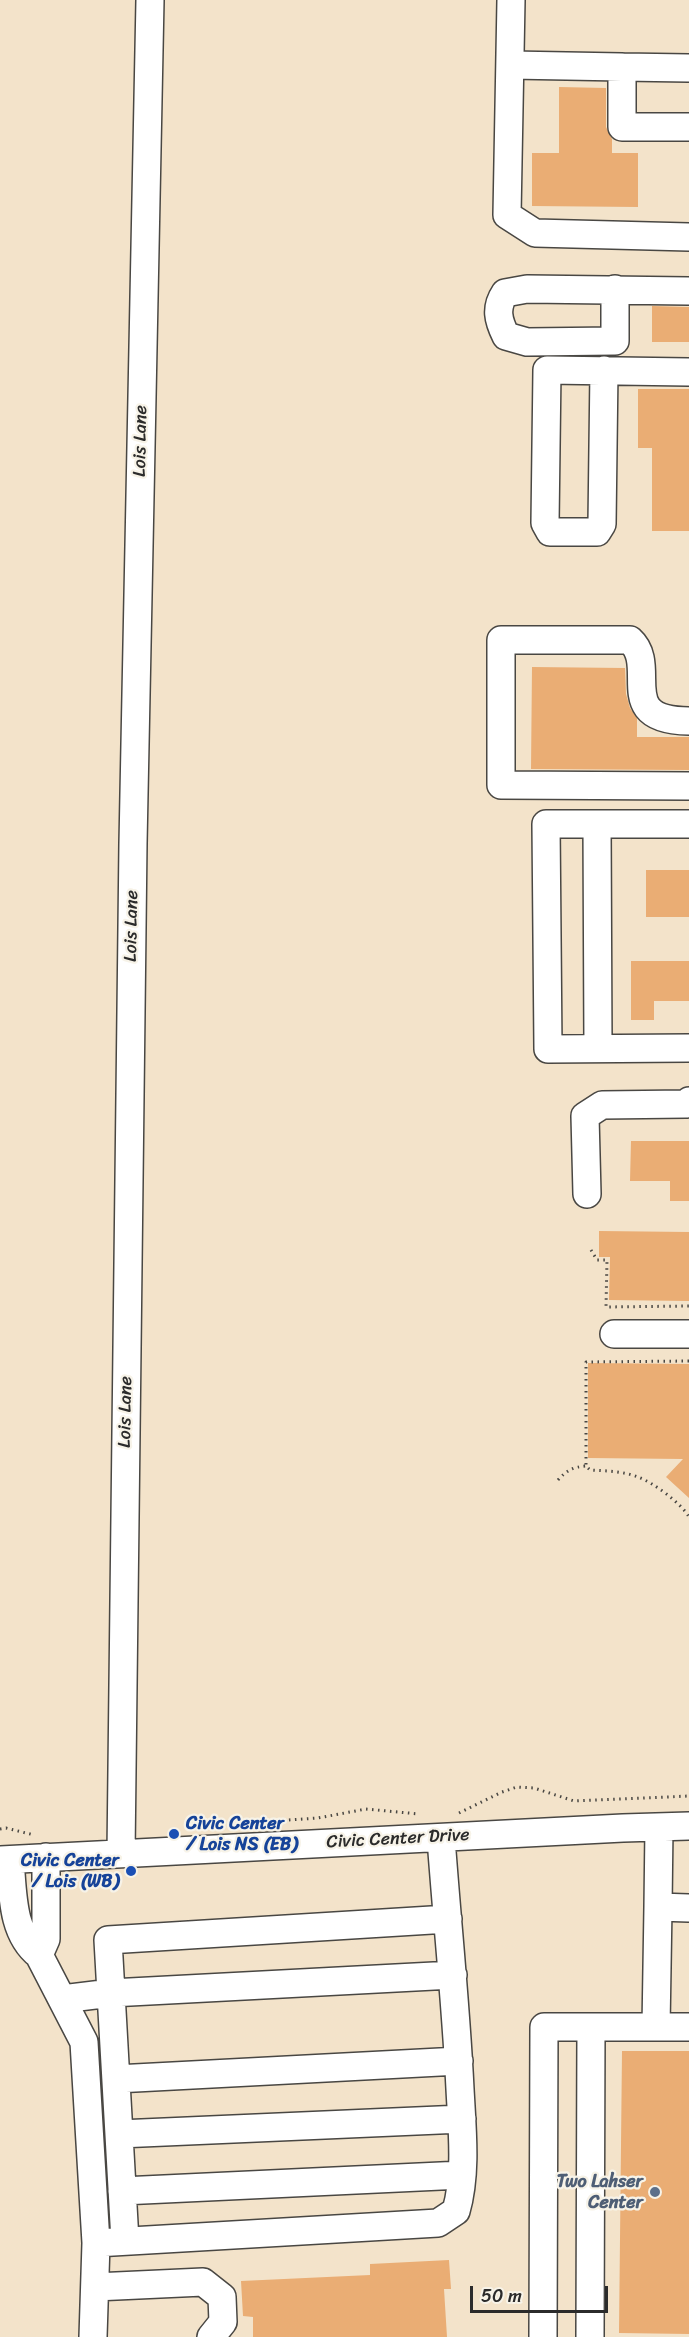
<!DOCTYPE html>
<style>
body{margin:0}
#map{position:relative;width:689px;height:2337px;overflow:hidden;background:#f3e3ca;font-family:Sriracha,sans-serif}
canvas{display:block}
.scale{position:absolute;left:470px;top:2286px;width:138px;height:27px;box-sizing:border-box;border:3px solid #2b2b2b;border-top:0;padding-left:8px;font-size:18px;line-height:21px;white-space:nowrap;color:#2b2b2b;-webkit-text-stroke:4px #f7f3e8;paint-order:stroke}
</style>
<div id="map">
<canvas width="689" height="2337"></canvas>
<div class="scale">50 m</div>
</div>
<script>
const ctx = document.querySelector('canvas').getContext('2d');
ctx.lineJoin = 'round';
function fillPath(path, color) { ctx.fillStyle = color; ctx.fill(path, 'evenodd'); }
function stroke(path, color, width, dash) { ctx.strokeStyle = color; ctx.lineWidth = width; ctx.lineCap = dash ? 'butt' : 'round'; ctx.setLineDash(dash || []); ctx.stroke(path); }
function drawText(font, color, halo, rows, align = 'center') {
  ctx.font = font + ' Sriracha,sans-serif'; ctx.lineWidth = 4.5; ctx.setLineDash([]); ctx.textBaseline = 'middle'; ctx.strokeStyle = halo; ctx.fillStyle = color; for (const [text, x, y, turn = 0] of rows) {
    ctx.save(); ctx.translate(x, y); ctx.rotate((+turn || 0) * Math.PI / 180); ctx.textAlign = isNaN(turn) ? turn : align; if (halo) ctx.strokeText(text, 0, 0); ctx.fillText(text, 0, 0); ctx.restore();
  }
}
fillPath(new Path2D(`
 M559 87 606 88V127L612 139V153H638V207L532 206V153H559Z
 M652 306 689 307V342H652Z
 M638 389H689V531H652V448H638Z
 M532 667 625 668 626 694 630 708 637 718V737H689V770L531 769Z
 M646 870H689V917H646Z
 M631 961H689V1001H654V1020H631Z
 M631 1141H689V1201H670V1181H630Z
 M599 1231 689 1232V1301L609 1300 610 1257H599Z
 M588 1363 689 1364V1498L666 1477 683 1459 588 1458Z
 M622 2051H689V2334L619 2333Z
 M449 2260 451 2289H444L447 2337H253V2317L243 2316 241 2281 370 2275V2264Z`), '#eaad74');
const minor = new Path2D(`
 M511 0 507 215 535 233 689 237
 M511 65 622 67
 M689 68 622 67V127H689
 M615 289V341L527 342 506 336C498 320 495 308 505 293L527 289 689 291
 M604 370 602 524 597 532H550L545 523 547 370 689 372
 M689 721C612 720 660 667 630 640H501V785L689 786
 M597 824H546L548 1049 689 1048
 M598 1048 597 824H689
 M587 1194 585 1116 602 1105 686 1104 689 1101
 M614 1334H689
 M121 1853 133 843 150 0
 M0 1860 623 1828 689 1826
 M10 1860C13 1892 11 1933 39 1955L84 2042 96 2243 93 2337
 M658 1907 659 1827
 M39 1955 46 1939V1857
 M62 1999 111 1993 453 1975
 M656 2027 658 1907 689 1908
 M116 2079 459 2061
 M119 2134 462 2119
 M122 2191 462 2175
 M125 2241 108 1940 448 1919
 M96 2243 438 2223 456 2211C467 2173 462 2128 460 2089 456 2005 447 1921 441 1838
 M95 2287 203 2282 222 2297 223 2322 211 2337
 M543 2337 544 2027H689
 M590 2337 591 2027`);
stroke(minor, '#494743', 30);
stroke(new Path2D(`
 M591 1250 597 1260H607L606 1307 689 1306
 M689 1361 586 1362V1466L590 1470C606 1471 623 1471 638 1477 654 1483 681 1503 689 1517
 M558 1480C567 1470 573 1467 586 1466
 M459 1813 502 1792 517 1787 534 1788 574 1801 689 1796
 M259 1822 318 1818 366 1809 419 1814
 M0 1829 6 1828 34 1835`), '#494743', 3, [1.5, 4.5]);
stroke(minor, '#fff', 27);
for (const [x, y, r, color] of [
 [174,1834,6,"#1a4fb4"],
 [131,1871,6,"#1a4fb4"],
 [655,2192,6,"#5c6f8a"]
]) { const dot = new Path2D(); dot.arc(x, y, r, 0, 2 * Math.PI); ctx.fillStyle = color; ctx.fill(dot); stroke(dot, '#f7f3e8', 2); }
drawText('18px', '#2b2b2b', '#f7f3e8', [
 ["Lois Lane",141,441,-89],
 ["Lois Lane",132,926,-89],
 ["Lois Lane",126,1412,-89],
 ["Civic Center Drive",398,1839,-3]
]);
drawText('bold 18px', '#164399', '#f7f3e8', [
 ["Civic Center",186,1824],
 ["/ Lois NS (EB)",186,1845],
 ["Civic Center",119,1861,"right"],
 ["/ Lois (WB)",119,1882,"right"]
], 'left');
drawText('bold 18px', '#4e5e75', '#f7f3e8', [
 ["Two Lahser",643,2182],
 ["Center",643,2203]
], 'right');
</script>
